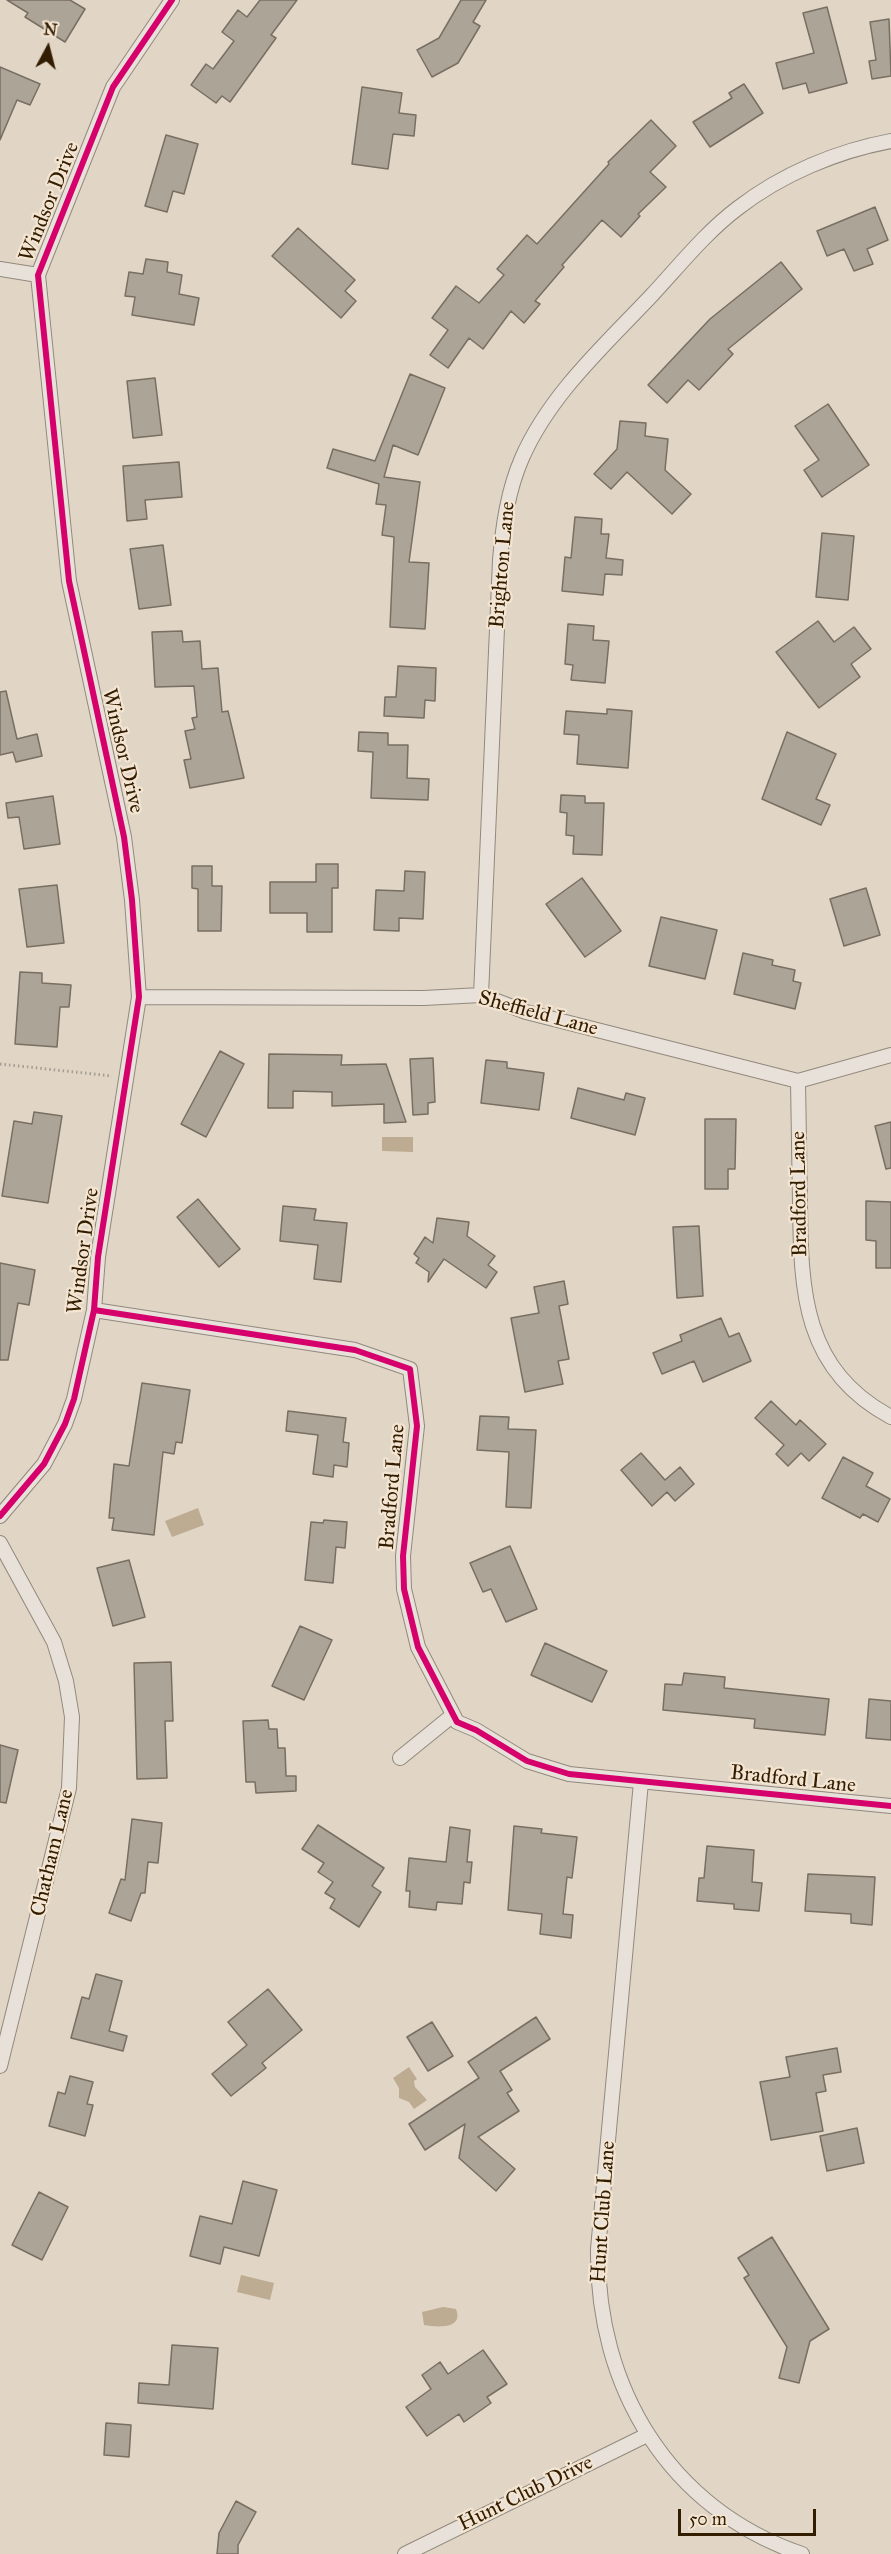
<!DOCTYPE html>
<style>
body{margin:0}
#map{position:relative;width:891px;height:2554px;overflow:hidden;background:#e1d6c6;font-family:"IM FELL Great Primer",serif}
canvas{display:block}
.north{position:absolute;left:18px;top:18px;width:60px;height:60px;-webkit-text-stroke:4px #f3e5d2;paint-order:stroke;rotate:7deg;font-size:16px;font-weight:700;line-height:24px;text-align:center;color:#331d01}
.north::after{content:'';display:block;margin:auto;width:21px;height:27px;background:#331d01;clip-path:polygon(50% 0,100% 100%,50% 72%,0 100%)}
.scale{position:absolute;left:678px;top:2509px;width:138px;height:27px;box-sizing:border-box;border:3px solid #331d01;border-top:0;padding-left:8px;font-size:18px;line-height:21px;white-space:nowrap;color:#331d01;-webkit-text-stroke:4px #f3e5d2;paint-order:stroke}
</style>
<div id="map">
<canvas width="891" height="2554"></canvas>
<div class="north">N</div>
<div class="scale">50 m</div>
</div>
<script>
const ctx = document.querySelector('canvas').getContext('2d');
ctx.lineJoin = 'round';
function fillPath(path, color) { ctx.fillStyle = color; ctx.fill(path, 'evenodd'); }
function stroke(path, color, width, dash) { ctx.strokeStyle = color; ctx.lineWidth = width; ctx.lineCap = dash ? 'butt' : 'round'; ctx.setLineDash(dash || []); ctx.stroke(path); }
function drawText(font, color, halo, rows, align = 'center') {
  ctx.font = font + ' "IM FELL Great Primer",serif'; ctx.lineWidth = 4.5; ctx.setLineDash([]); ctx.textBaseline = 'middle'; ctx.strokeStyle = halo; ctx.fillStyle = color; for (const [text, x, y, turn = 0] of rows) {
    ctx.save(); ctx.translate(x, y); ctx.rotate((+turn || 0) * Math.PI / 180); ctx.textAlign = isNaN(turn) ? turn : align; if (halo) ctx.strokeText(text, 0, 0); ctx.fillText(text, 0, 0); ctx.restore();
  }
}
fillPath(new Path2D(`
 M382 1137H413V1152L382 1151Z
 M198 1508 204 1525 172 1537 165 1521Z
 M409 2067 417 2079 414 2081 415 2087 427 2100 414 2109 409 2102 399 2098V2088L393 2078Z
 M241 2275 274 2283 270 2300 237 2292Z
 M443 2307 456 2309C464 2330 436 2327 424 2325L422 2312Z`), '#bdab92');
const building = new Path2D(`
 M7 0H70L85 9 65 42 25 17 28 13Z
 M260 0H297L271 35 276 38 230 102 222 96 216 103 191 85 206 64 213 69 234 41 222 32 238 10 247 17Z
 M461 0H486L473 22 480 26 458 63 432 77 417 50 439 38Z
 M827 7 847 83 809 93 806 83 783 89 776 63 814 53 803 13Z
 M889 19 891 76 872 79 869 61 876 60 870 22Z
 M0 67 40 84 30 105 17 100 0 140Z
 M744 84 763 113 710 147 693 122 732 98 729 93Z
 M362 87 402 93 399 113 416 115 414 136 393 134 388 169 352 164Z
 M651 120 676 146 650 172 666 187 638 214 640 216 621 237 602 220 562 265 564 267 535 301 540 304 524 323 511 311 483 349 469 338 448 368 430 355 448 330 432 318 456 286 479 303 504 275 497 269 527 235 537 244 609 164 608 162Z
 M166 135 198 144 184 194 173 191 167 212 145 206Z
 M875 207 888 240 867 249 873 264 854 271 844 249 827 256 817 231Z
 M298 228 355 280 345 291 356 301 341 318 272 256Z
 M146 259 168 262 167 272 182 275 179 294 199 298 194 325 132 315 135 297 125 296 129 272 143 274Z
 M781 262 802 289 728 349 733 354 699 390 688 380 667 403 648 385 710 319Z
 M410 374 445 388 418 455 393 445 384 477 420 482 409 562 429 563 425 629 390 627 394 537 382 535 386 505 376 504 379 484 327 468 333 449 375 461Z
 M155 378 162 435 133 438 127 381Z
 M828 404 869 465 822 497 804 470 819 460 795 426Z
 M620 421 646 423 645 436 668 439 665 470 691 494 672 514 627 472 611 489 594 474 617 449Z
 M179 462 182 497 145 500 147 519 127 521 123 466Z
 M575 517 602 519 601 534H609L606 558 623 560 622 575 605 574 603 595 562 591 565 557 571 558Z
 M822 533 854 536 848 600 816 597Z
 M163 545 171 605 139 609 130 549Z
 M818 621 834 642 854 627 871 649 851 664 860 677 819 708 776 652Z
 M568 624 594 626 593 640 609 641 605 683 571 680 573 665 565 664Z
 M182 631 183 642 200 641 202 669 218 668 222 712 228 711 244 778 190 788 184 760 191 759 185 731 195 729 192 718 197 717 194 686 155 687 152 632Z
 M398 666 436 668 435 701 425 700 424 718 384 716 385 697H396Z
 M6 691 17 739 37 734 42 756 16 762 13 752 0 755V692Z
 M607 709 632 711 628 768 577 764 579 735 564 734 566 711 607 714Z
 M359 732 388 733V745H408L407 778 429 779 428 800 371 798 373 752 358 751Z
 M787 732 836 754 816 799 830 805 821 825 762 799Z
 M561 795 585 796V803H604L602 855 573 854 574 836 566 835 567 813 560 812Z
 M53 796 60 844 24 849 19 817 8 818 6 803Z
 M316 864H338V888H332V932H307V913H270V882H316Z
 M192 866H212V886H222L221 931H198V889L192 888Z
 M405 871 425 872 423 919 399 918V931L374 930 376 890 404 891Z
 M582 878 621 931 585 957 546 904Z
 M57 885 64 943 27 947 19 889Z
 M866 888 880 935 844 946 830 899Z
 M661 917 717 930 705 979 649 966Z
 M743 953 773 960 772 965 795 970 793 981 801 983 795 1009 734 994Z
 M20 972 42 973V983L71 985 69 1007H60L57 1047 15 1044Z
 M220 1051 244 1064 206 1137 181 1124Z
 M269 1054 342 1055 341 1065 386 1064 406 1122 384 1123V1104L332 1106V1092L293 1091V1108H268Z
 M433 1058 435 1102 428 1103V1114L413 1115 410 1059Z
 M486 1060 507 1062V1068L544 1073 539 1110 481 1103Z
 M578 1088 624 1100 626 1093 645 1098 635 1135 571 1118Z
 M34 1112 62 1116 48 1203 2 1196 14 1121 32 1124Z
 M705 1119H736L735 1169H728V1189H705Z
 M891 1122V1168L886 1169 875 1126Z
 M198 1199 240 1249 219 1267 177 1217Z
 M866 1201 891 1202V1268H876V1241L866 1240Z
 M283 1206 316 1209 314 1220 347 1223 341 1282 314 1279 318 1245 280 1241Z
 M437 1218 469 1222 467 1236 495 1256 488 1265 497 1272 486 1288 444 1259 428 1282 429 1272 416 1263 419 1258 414 1254 425 1237 433 1243Z
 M699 1226 703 1296 677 1298 673 1227Z
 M0 1263 35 1270 29 1305 18 1303 8 1360H0Z
 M564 1281 568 1304 559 1306 569 1359 558 1361 563 1384 525 1392 511 1318 539 1313 534 1287Z
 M721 1318 729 1337 739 1333 751 1361 703 1382 694 1361 662 1374 653 1353 682 1341 680 1335Z
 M142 1383 190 1390 182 1443 176 1442 174 1454 163 1452 154 1535 112 1530 114 1518H109L114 1464 129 1466Z
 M771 1401 796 1425 800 1420 826 1444 809 1461 801 1453 788 1466 776 1454 784 1445 755 1418Z
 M288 1411 346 1418 343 1442 349 1443 347 1467 334 1465 333 1477 313 1474 318 1435 286 1431Z
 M480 1416 509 1417 508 1429 536 1430 531 1508 506 1507 509 1452 477 1450Z
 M641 1453 665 1480 680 1467 694 1484 675 1501 667 1492 652 1506 621 1470Z
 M843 1457 873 1473 866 1486 890 1499 878 1522 863 1514 860 1518 822 1498Z
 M324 1520 347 1522 345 1548 336 1547 333 1583 305 1580 311 1522 323 1523Z
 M510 1546 537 1609 506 1622 491 1589 483 1592 470 1563Z
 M129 1560 145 1617 113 1626 97 1568Z
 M300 1626 332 1640 304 1700 272 1686Z
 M545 1643 607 1671 592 1702 531 1675Z
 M171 1662 173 1721H165L167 1778 137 1779 134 1663Z
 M684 1673 725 1677 724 1688 829 1699 825 1735 754 1728 755 1719 663 1710 665 1684 682 1685Z
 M869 1699 891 1701V1740L866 1738Z
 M268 1720 269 1729H277L278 1748H285L286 1776H296V1791L256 1793 255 1782H246L243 1721Z
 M0 1745 18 1750 6 1803 0 1802Z
 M132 1819 162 1823 158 1863 148 1862 145 1893H141L131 1921 109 1913 121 1879 125 1880Z
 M318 1825 384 1868 372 1886 381 1892 359 1927 330 1908 335 1899 325 1893 333 1882 318 1872 324 1863 302 1849Z
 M514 1826 542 1829 541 1833 577 1837 572 1878 567 1877 563 1914 573 1915 571 1938 540 1934 542 1914 508 1910Z
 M450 1827 470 1830 467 1862H472L470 1883 464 1882 462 1904 437 1902 436 1910 409 1907 410 1891H406L409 1858 446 1862Z
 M707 1846 754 1850 752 1882 762 1883 759 1911 734 1909V1904L697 1901 699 1878H704Z
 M808 1874 875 1877 872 1925 851 1923V1914L805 1911Z
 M96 1974 122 1981 109 2031 127 2036 123 2051 71 2038 82 1997 89 1999Z
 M268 1989 302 2030 262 2063 266 2068 231 2096 212 2074 247 2045 228 2022Z
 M536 2017 550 2039 500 2071 512 2090 507 2093 519 2111 478 2137 515 2169 496 2191 459 2158 465 2124 425 2150 409 2124 479 2078 468 2062Z
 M432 2022 453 2056 428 2071 407 2037Z
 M837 2048 841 2072 823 2075 826 2091 816 2093 823 2131 771 2140 760 2082 790 2077 786 2057Z
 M70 2076 93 2082 87 2104 93 2105 85 2136 49 2126 58 2092 65 2094Z
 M857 2128 864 2163 827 2171 820 2136Z
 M243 2181 277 2190 259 2256 224 2247 220 2264 190 2256 200 2216 232 2224Z
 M39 2192 68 2207 42 2260 12 2245Z
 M772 2237 829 2329 810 2341 799 2383 779 2378 787 2347 744 2278 749 2275 738 2258Z
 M172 2345 218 2348 213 2409 138 2403 139 2383 169 2385Z
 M483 2350 507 2384 487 2397 491 2403 464 2422 459 2414 427 2436 406 2407 431 2389 422 2375 440 2362 448 2374Z
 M106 2423 131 2425 129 2457 104 2455Z
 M236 2501 256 2512 238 2545V2554H217L219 2533Z`);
fillPath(building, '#ada498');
stroke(building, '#786f62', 1.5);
const minor = new Path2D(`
 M0 269 38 275
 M481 995 500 560C503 525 508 490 522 458 550 394 605 345 652 295 679 266 706 232 738 208 782 174 837 151 891 141
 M139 997 424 998 481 995 526 1012 798 1081 891 1055
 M798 1081C799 1122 799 1163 800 1204 801 1292 803 1370 891 1417
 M94 1310 355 1350 410 1369 417 1426 403 1556 404 1589 418 1647 457 1722 476 1730 527 1761 569 1774 891 1806
 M0 1516 44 1464 65 1424 74 1399 94 1310 98 1257 139 997 132 900 124 837 69 581 38 275 113 87 172 0
 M0 1543 54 1642 66 1681 72 1717 69 1788 0 2066
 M400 1758 453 1715
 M641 1782 598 2249C596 2387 669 2509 802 2554
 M405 2554 647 2435`);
stroke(minor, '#92897c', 16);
stroke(new Path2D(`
 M0 1064 112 1076`), '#a49d94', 3, [1.5, 3]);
stroke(minor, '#e7e1da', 14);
stroke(new Path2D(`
 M94 1310 355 1350 410 1369 417 1426 403 1556 404 1589 418 1647 457 1722 476 1730 527 1761 569 1774 891 1806
 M0 1516 44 1464 65 1424 74 1399 94 1310 98 1257 139 997 132 900 124 837 69 581 38 275 113 87 172 0`), '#d6006c', 6);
drawText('21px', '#331d01', '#f3e5d2', [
 ["Windsor Drive",50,202,-68],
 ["Brighton Lane",503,565,-85],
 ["Windsor Drive",122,751,77],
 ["Sheffield Lane",538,1014,15],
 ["Bradford Lane",800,1194,-91],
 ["Windsor Drive",84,1251,-82],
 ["Bradford Lane",393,1487,-85],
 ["Bradford Lane",793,1780,6],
 ["Chatham Lane",53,1853,-77],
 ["Hunt Club Lane",604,2212,-86],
 ["Hunt Club Drive",526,2494,-26]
]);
</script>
